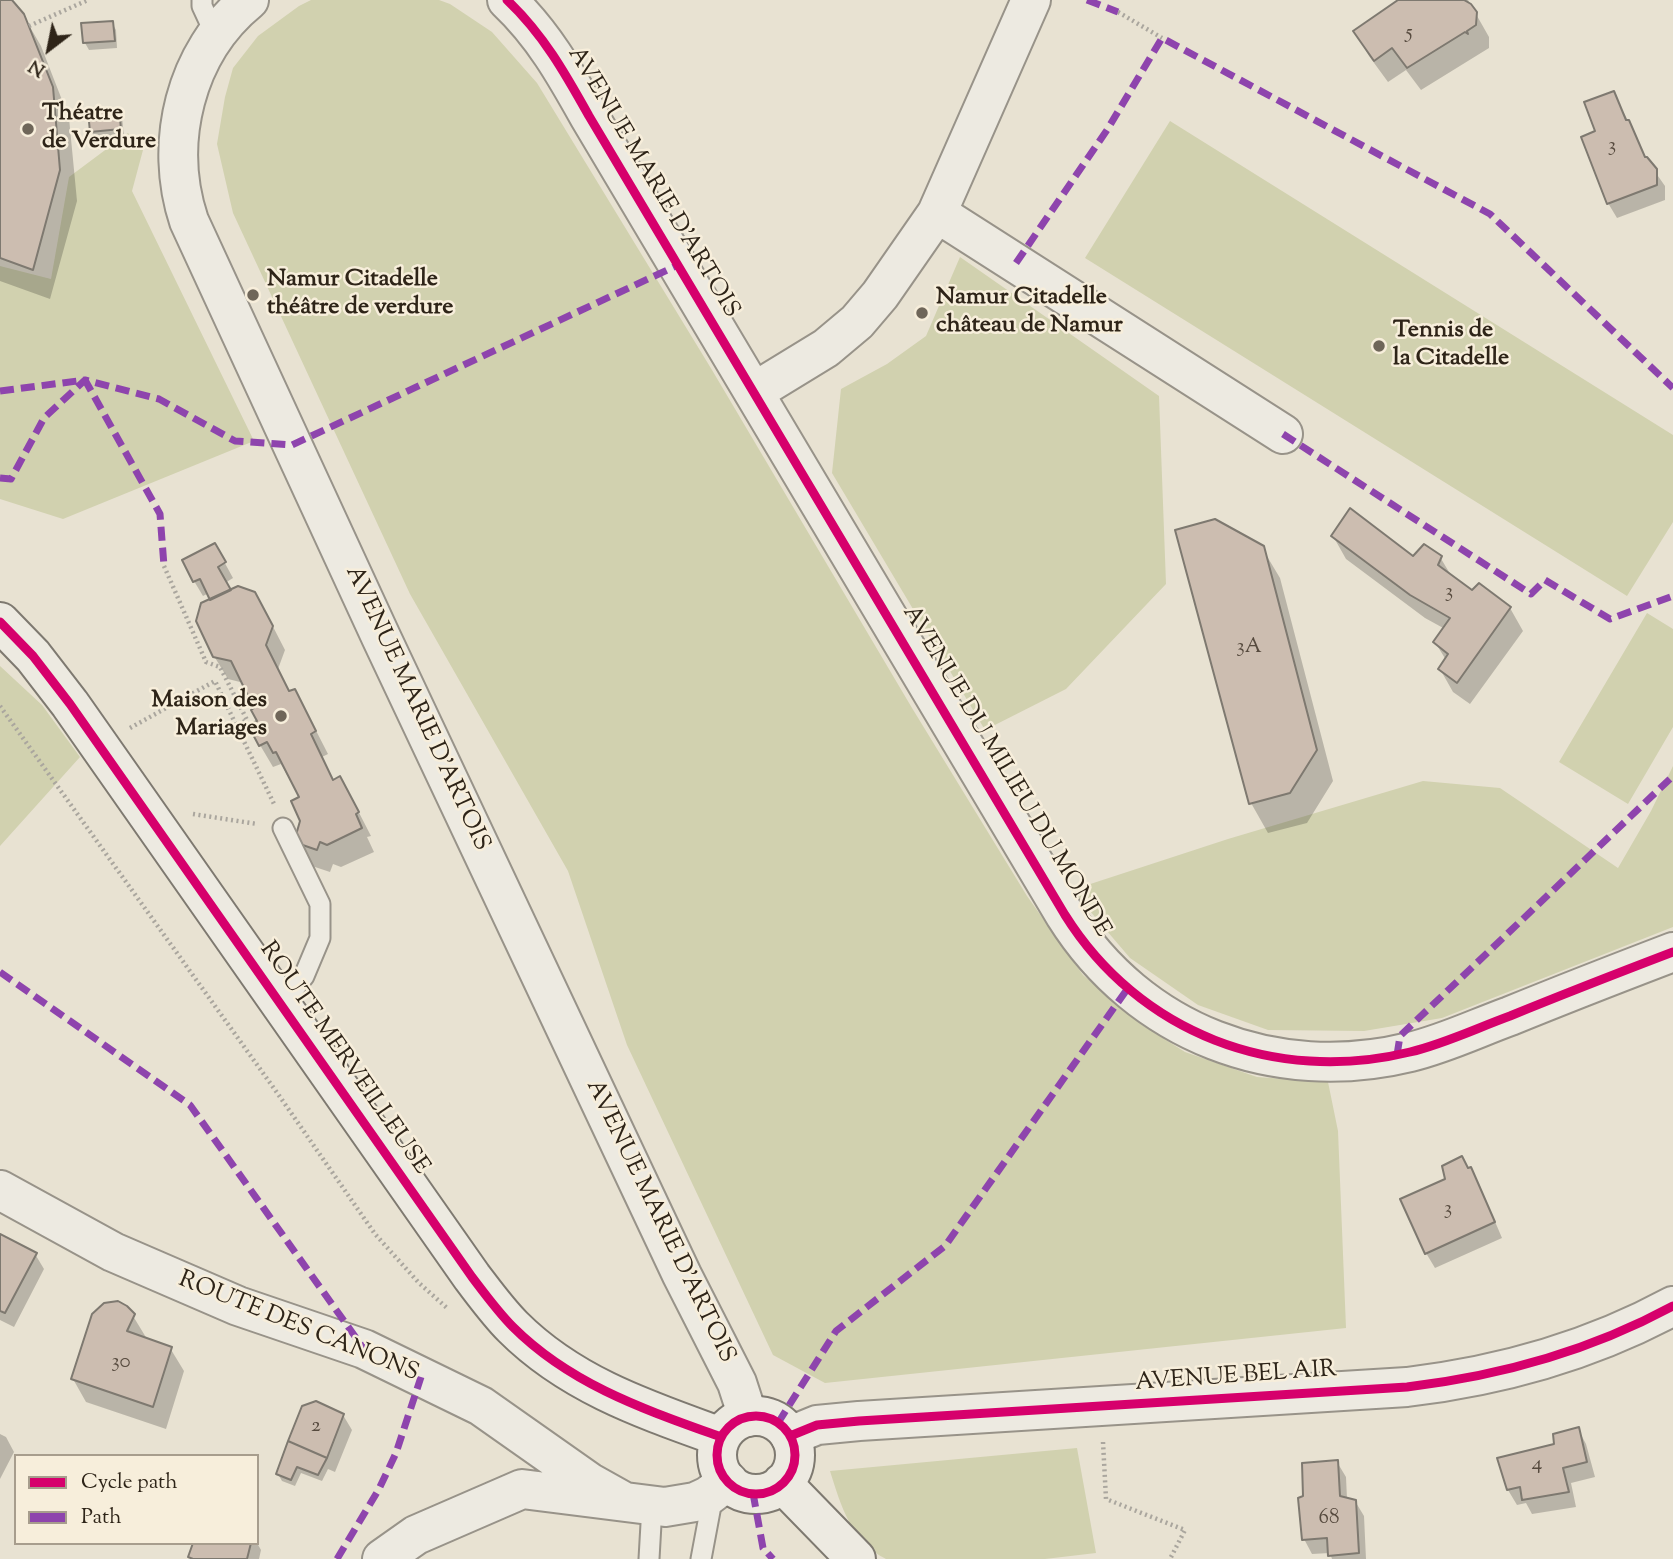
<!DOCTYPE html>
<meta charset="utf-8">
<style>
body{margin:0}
#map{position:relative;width:1673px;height:1559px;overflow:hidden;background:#e8e2d2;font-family:"Sorts Mill Goudy",serif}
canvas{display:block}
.legend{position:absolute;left:14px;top:1454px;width:245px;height:91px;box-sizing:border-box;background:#f7eedb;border:2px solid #a79d8d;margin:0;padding:9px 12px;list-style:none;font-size:21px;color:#2e2418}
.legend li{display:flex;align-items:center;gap:14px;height:35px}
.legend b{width:35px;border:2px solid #a79d8d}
.north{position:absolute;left:14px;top:14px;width:70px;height:70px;-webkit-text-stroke:5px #f7eedb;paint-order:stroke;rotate:212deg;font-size:19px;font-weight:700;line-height:28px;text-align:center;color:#2e2418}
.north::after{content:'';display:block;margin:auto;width:24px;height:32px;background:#2e2418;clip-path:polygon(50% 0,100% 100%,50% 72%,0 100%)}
</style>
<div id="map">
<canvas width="1673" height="1559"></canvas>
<ul class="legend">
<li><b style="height:9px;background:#d6006c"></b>Cycle path</li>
<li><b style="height:9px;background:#8e44ad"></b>Path</li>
</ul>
<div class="north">N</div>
</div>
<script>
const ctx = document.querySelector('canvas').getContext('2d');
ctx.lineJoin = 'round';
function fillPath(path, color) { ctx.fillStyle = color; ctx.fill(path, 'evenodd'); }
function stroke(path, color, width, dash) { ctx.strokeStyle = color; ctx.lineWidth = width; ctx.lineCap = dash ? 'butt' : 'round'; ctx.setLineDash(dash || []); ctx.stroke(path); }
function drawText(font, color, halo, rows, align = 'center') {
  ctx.font = font + ' "Sorts Mill Goudy",serif'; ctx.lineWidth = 5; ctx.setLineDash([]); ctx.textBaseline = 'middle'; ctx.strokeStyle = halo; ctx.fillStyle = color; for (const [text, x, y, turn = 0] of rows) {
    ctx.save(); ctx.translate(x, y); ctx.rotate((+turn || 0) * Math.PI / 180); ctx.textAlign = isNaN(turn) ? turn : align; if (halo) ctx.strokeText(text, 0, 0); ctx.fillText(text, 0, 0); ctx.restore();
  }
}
fillPath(new Path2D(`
 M311 0H439L450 4 492 32 537 83 712 370 912 708 1027 896 1083 975 1139 1023 1185 1052 1257 1077 1328 1082 1338 1131 1346 1328 825 1383 773 1355 627 1045 568 871 410 594 233 213 217 144 225 97 233 68 258 36 299 6Z
 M1170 121 1673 435V522L1627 596 1085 258Z
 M128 133 143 150 132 191 254 441 63 519 0 499V266L51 279 69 177Z
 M960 257 1159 396 1166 584 1066 689 985 730 832 473 841 389 887 364 926 336Z
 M1647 613 1673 629V727L1628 804 1559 762Z
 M0 666 42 705 80 757 0 846Z
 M1673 766V927L1442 1018 1364 1031 1268 1030 1198 1005 1130 958 1072 890 1228 839 1423 781 1500 788 1618 868 1651 811Z
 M1077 1448 1096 1553 1045 1559H886C851 1541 841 1506 830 1471Z`), '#d1d1af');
fillPath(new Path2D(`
 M0 0H9L23 15 41 46 69 118 77 201 50 299 0 281Z
 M1401 0H1468L1489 37V48L1421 90 1406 70 1388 82 1369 56 1355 32Z
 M112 23 116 30 117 48 89 50 85 43 83 24Z
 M1613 93 1637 137 1646 159 1665 186V200L1617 218 1608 203 1598 132Z
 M118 110 122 117 124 136 95 138 91 131Z
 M1333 536 1414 558 1440 557 1452 577 1472 592 1510 608 1523 631 1470 704 1453 692 1440 669 1446 660 1435 642 1445 629 1425 618 1346 559Z
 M215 545 233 578 225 583 230 592 268 617 285 650 278 669 290 693 307 713 328 754 322 757 334 782 353 801 371 836 367 837 374 852 341 867 333 864 330 872 309 865 295 842 302 821 301 798 289 774 287 775 281 764 273 767 260 745 256 709 244 683 228 679 214 656 212 600 209 593 203 596 194 581Z
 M1262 548 1280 578 1333 781 1307 823 1268 833 1251 803Z
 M1468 1169 1479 1184 1502 1238 1435 1268 1426 1253Z
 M0 1236 35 1254 44 1269 14 1327 0 1320Z
 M133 1316 147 1339 170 1348 184 1371 166 1429 86 1402 73 1379Z
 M343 1415 352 1430 335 1472 328 1469 322 1481 301 1473 295 1486 282 1481 278 1474Z
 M1578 1429 1586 1444 1595 1477 1571 1483 1576 1507 1532 1514 1526 1503 1517 1505 1508 1490 1556 1445Z
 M0 1434 6 1437 14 1452 0 1479Z
 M1337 1462 1346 1477 1347 1499 1355 1501 1364 1516 1366 1559H1332L1330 1553 1312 1554 1304 1539Z
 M195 1543H257L261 1550 259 1559H191Z`), '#0003');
const building = new Path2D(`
 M0 0H12L24 14 53 87 60 170 33 270 0 258Z
 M1398 0H1464L1471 4 1477 12 1476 25 1467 31 1468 34 1465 32 1407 68 1392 48 1374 61 1353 31Z
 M113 21 115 41 83 43 81 23Z
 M1614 91 1626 120H1629L1645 157H1647L1657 169V185L1607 204 1581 137 1595 131 1584 102Z
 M119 109 121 129 90 132 88 111Z
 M1350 508 1413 556 1424 544 1442 556 1438 565 1472 590 1479 583 1511 607 1457 683 1438 669 1448 654 1433 642 1450 618 1410 595 1331 536Z
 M1215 519 1264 546 1317 750 1290 793 1249 804 1175 530Z
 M215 543 226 562 218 567 231 590 210 600 200 579 193 582 182 560Z
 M238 586 255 592 273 626 266 645 289 691 295 689 316 731 311 734 333 780 340 776 359 812 356 814 362 828 327 845 320 842 317 850 294 842 300 821 291 801 299 797 276 752 273 753 267 742 259 746 248 725 257 721 251 710 254 708 231 661 213 657 196 621 201 603Z
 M1462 1156 1468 1168 1471 1167 1495 1222 1425 1254 1400 1199 1445 1179 1442 1166Z
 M0 1234 37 1253 5 1313 0 1311Z
 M118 1301 127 1306 135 1314 127 1331 172 1347 153 1407 71 1379 92 1314 104 1303Z
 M316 1401 344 1414 327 1458 288 1441 302 1406Z
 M1579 1427 1587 1462 1563 1468 1569 1492 1522 1500 1520 1487 1507 1490 1497 1458 1554 1444 1553 1434Z
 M288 1441 327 1458 318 1475 297 1467 291 1480 276 1474Z
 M1338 1460 1340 1496 1356 1500 1359 1553 1328 1556 1327 1538 1302 1540 1298 1498 1303 1496 1302 1463Z
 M193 1543H251L247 1559H193L188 1557Z`);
fillPath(building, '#ccbdb0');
stroke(building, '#7e7970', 2);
const lane = new Path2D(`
 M202 0V6L215 34
 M281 1005 304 976 320 938V904L283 828
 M649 1559 652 1506
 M701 1559 710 1511 708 1496`);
const street = new Path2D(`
 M249 0C185 52 163 143 189 221L381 637 682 1275 737 1383 748 1417
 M507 0C543 34 565 73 589 116L1065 915C1139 1033 1275 1085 1410 1052 1444 1044 1477 1028 1510 1016 1564 994 1618 973 1673 952
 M937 213 1283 434
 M754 392 826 348 857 322 880 295 937 213 1031 0
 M0 1190 113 1252 238 1306 364 1349 481 1406 589 1482 623 1501
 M790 1436 817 1425 859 1421 1407 1387C1500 1376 1590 1351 1673 1306
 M382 1559 416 1535 522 1489 665 1507 695 1502 708 1496 728 1481`);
const secondary = new Path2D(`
 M0 622 33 656 70 704 472 1277C485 1294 498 1312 513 1327 571 1385 646 1410 721 1437
 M717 1455a39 39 0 1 1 78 0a39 39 0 1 1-78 0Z
 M782 1483 856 1559`);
stroke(lane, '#989389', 23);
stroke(street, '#989389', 42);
stroke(secondary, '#7e7970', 42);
stroke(new Path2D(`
 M1118 12 1162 38
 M29 26 88 0
 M164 566 206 662 220 667 247 720 237 725
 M0 706 278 1094 375 1234 419 1283 447 1308
 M130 728 215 681 275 806
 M193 814 257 824
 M1103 1442 1106 1499 1185 1530 1170 1559`), '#aaa69e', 4.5, [2, 3.5]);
stroke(lane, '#edeae1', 19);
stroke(street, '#edeae1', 38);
stroke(secondary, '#edeae1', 38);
stroke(new Path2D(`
 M1087 0 1118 12
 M1016 263 1107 130 1162 38 1490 214 1673 388
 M0 391 85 380 160 514 164 566
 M1283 434 1531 594 1545 580 1610 619 1673 596
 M0 478 11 479 44 418 85 380 159 399 235 441 292 445 678 265
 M0 972 190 1105 364 1349
 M1397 1055 1400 1036 1673 776
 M778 1423 836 1331 945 1246 1128 988
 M753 1493 763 1548 773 1559
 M337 1559 379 1489 396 1453 421 1377`), '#8e44ad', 7, [14, 7]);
stroke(new Path2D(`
 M507 0C543 34 565 73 589 116L1065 915C1139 1033 1275 1085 1410 1052 1444 1044 1477 1028 1510 1016 1564 994 1618 973 1673 952
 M0 622 33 656 70 704 472 1277C485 1294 498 1312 513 1327 571 1385 646 1410 721 1437
 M717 1455a39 39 0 1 1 78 0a39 39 0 1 1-78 0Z
 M790 1436 817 1425 859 1421 1407 1387C1500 1376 1590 1351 1673 1306`), '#d6006c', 9);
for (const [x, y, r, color] of [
 [28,129,7,"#6f6659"],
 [253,295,7,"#6f6659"],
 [922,313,7,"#6f6659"],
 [1379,346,7,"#6f6659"],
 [281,716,7,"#6f6659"]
]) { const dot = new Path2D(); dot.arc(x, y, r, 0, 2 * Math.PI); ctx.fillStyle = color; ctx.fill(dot); stroke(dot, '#f7eedb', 2.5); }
drawText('21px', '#564a3e', null, [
 ["5",1409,34],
 ["3",1612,147],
 ["3",1449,593],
 ["3A",1249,648],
 ["3",1448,1210],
 ["30",121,1363],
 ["2",316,1427],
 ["4",1537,1465],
 ["68",1329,1519]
]);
drawText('bold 24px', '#2e2418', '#f7eedb', [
 ["Théatre",42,115],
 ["de Verdure",42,143],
 ["Namur Citadelle",267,281],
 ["théâtre de verdure",267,309],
 ["Namur Citadelle",936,299],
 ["château de Namur",936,327],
 ["Tennis de",1393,332],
 ["la Citadelle",1393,360],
 ["Maison des",267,702,"right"],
 ["Mariages",267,730,"right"]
], 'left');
drawText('24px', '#2e2418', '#f7eedb', [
 ["AVENUE MARIE D'ARTOIS",652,183,59],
 ["AVENUE MARIE D'ARTOIS",416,709,65],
 ["AVENUE DU MILIEU DU MONDE",1005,772,59],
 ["ROUTE MERVEILLEUSE",343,1059,55],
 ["AVENUE MARIE D'ARTOIS",659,1222,64],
 ["ROUTE DES CANONS",298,1328,22],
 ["AVENUE BEL AIR",1236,1378,-4]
]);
</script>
